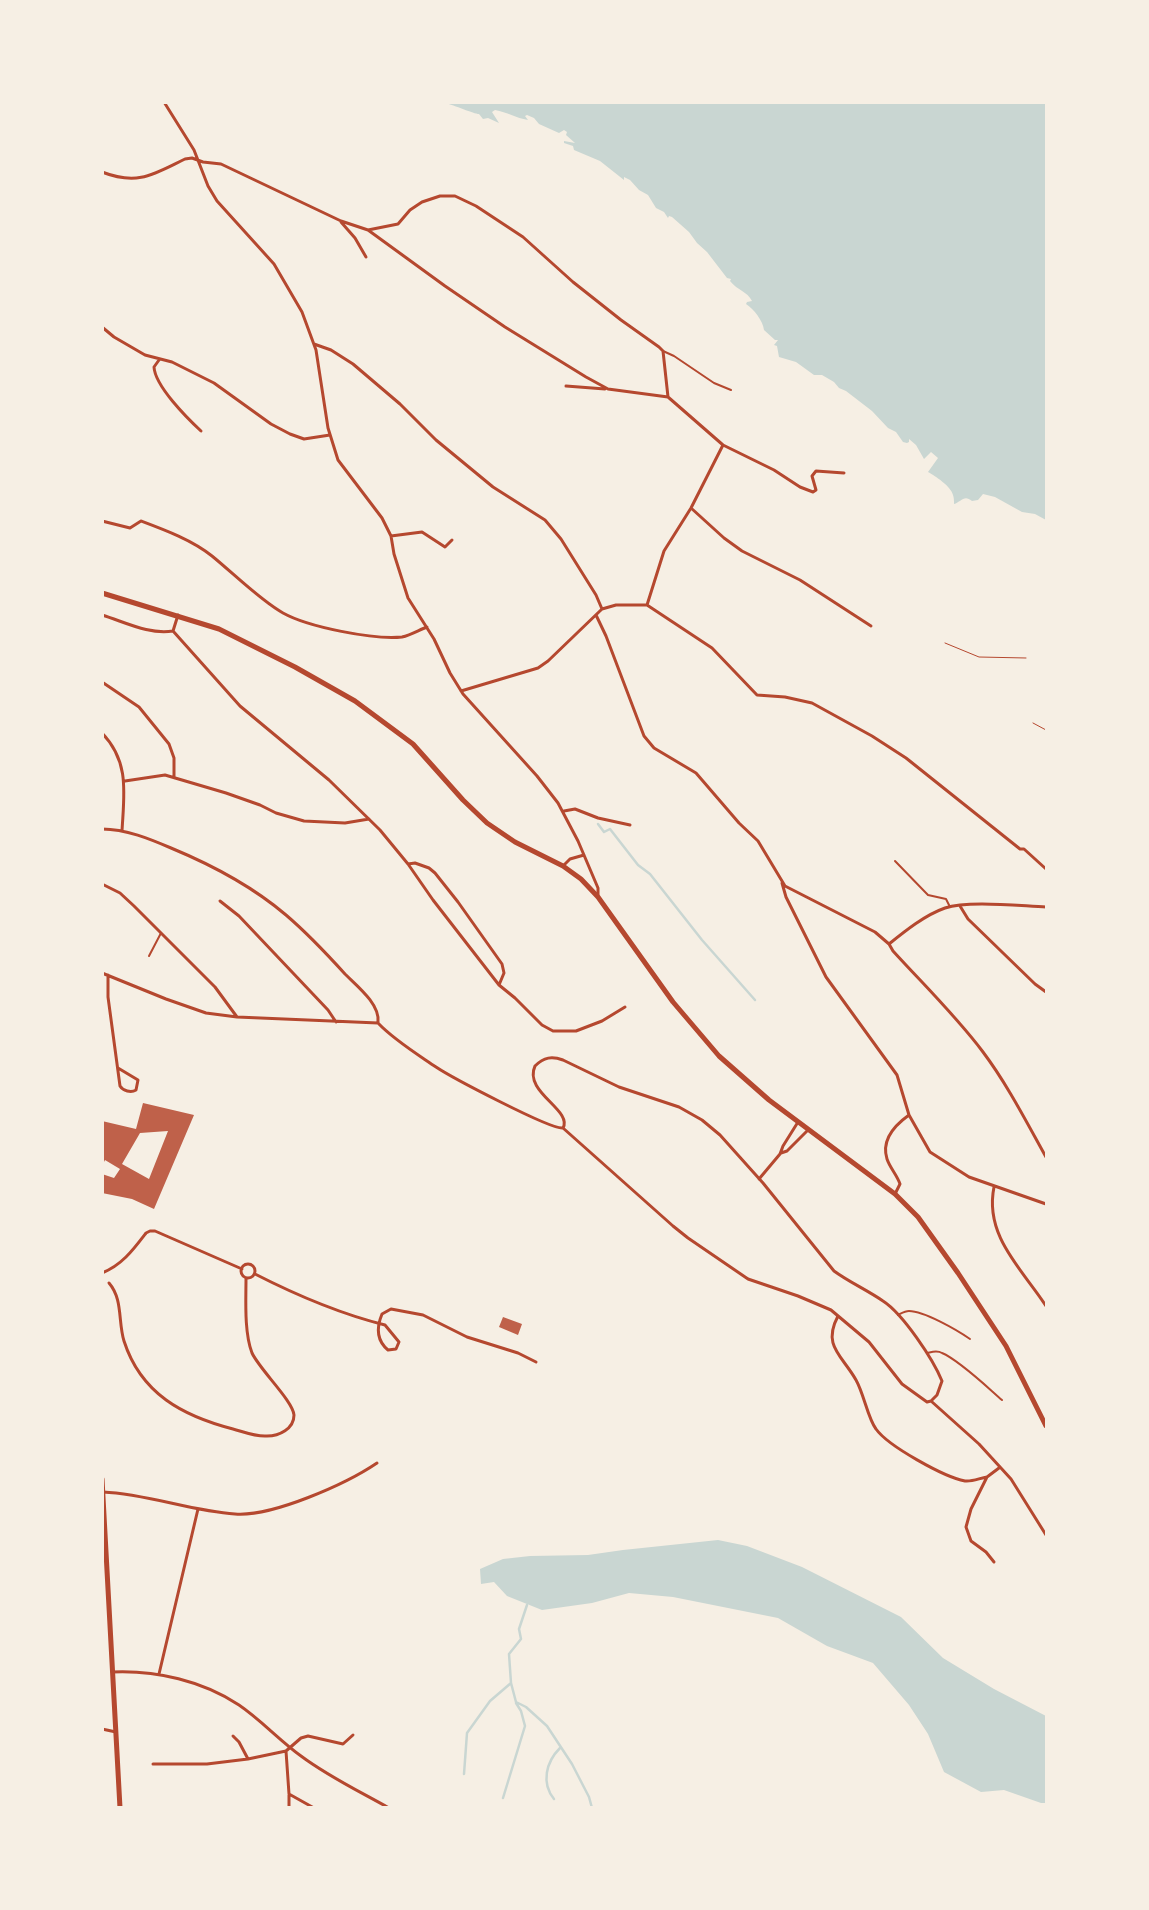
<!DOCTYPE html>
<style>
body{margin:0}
#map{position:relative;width:1149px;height:1910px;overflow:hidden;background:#f6efe4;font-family:"Golos Text",sans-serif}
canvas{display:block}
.frame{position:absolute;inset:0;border:104px solid #f6efe4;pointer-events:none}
</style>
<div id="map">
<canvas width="1149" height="1910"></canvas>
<div class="frame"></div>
</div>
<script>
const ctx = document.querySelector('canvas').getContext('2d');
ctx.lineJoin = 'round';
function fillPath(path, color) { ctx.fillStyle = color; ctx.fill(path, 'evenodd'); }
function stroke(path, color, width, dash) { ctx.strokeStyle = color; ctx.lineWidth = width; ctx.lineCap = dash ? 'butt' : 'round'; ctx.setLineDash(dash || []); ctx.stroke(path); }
fillPath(new Path2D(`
 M445 103H1046V520L1035 514 1022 512 995 497 983 494 978 500 972 501C964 494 961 502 954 504 954 501 954 498 953 495 951 486 935 476 928 472L938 458 931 452 924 459 916 445 909 439V442L907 443 903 442 896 432 888 428 872 411 846 391 839 388 834 382 822 375H814L796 362 779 357 777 346 774 345 778 340H775L764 330C763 321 754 309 746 304L747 302 752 301C747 291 738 291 730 281L731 279 727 278 707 252 697 243 689 232 672 217 669 216 668 218 664 212 656 208 648 195 639 190 630 180 624 177V180L600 161 574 150 573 146 564 143V141L575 143 566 135 567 132 564 130 559 133 539 124 534 118 527 115 525 116 528 120C516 118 507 112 495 110L492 112 499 123 488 118 483 119 479 114C474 114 454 105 445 103Z
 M718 1540 747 1546 802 1567 901 1617 943 1658 994 1689 1046 1716V1803H1041L1004 1790 981 1792 944 1772 928 1734 909 1705 873 1663 827 1646 778 1618 673 1597 629 1593 592 1603 542 1610 507 1596 494 1582 481 1584 480 1569 503 1559 530 1556 588 1555 623 1550Z`), '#c9d6d2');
stroke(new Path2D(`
 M598 824 604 832 610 829 638 865 650 874 702 940 755 1000
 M527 1605 519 1629 521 1639 509 1654 511 1683 516 1702 526 1707 547 1726 572 1764 589 1797 592 1808
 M464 1774 467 1733 490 1701 511 1683
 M503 1798 525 1726 521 1711 516 1703
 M554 1799C541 1783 546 1762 560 1748`), '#c9d6d2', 2.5);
fillPath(new Path2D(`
 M143 1103 194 1115 154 1209 132 1199 102 1193V1174L114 1178 120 1169 105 1160 102 1166V1121L136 1129ZM168 1131 149 1179 122 1164 140 1133Z
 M503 1317 522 1324 518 1335 499 1327Z`), '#bf614a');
stroke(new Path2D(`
 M945 643 979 657 1026 658
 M1033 723 1046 730`), '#b5482f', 1);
stroke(new Path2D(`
 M663 351 674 356 714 383 731 390
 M895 861 928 895 946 899 950 907
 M149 956 161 933
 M898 1315C902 1313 905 1311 909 1311 924 1311 957 1330 970 1339
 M927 1353C932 1352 937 1350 942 1353 959 1360 987 1387 1002 1400`), '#b5482f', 2);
stroke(new Path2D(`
 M164 102 194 150 208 186 217 201 274 264 302 312 316 350 328 428 338 460 382 518 391 536 394 554 408 598 434 639 450 673 463 694 537 776 558 803 578 841 598 888V897
 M102 172C138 186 154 174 185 159L192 158 203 162 221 164 341 221 368 230 445 286 505 327 586 377 608 389 668 397 723 445 774 470 800 487 813 492 816 490 812 476 816 471 844 473
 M341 222 355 238 366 257
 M368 230 398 224 410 210 422 202 440 196H455L476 206 523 237 573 282 621 320 659 347 663 351 668 397
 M102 327 114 337 145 355 172 362 214 383 271 424 290 434 304 439 330 435
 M314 344 331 350 353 364 400 404 436 440 493 487 545 520 561 539 596 595 602 609
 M159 360 154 367C155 386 187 418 201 431
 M566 386 605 389
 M691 508 724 538 742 551 800 580 871 626
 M102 521 130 528 141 521C165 530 192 540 212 556 233 573 261 601 283 613 308 627 374 640 402 637 411 635 419 630 427 627
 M391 536 422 532 445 547 452 540
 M647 605 664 551 691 508 723 445
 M102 615C125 622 149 635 173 631
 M596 615 606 636 644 736 654 748 696 773 739 823 758 841 785 886 875 932 889 944 893 951C923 984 956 1016 983 1052 1007 1084 1026 1121 1046 1157
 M173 631 240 706 329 780 380 830 408 864 433 900 499 985 515 998 542 1025 553 1031H576L602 1021 625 1007
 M173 631 178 615
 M102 682 139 707 169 744 174 758V777
 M461 691 538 668 548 661 602 609 616 605H647L712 648 757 695 785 697 812 703 872 736 906 758 1020 849H1024L1046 869
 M102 733C130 762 124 794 122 831
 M125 781 165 775 226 793 260 805 276 813 304 821 345 823 369 819
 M564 811 575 809 598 818 630 825
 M102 829C126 829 150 839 171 848 212 865 252 886 286 915 307 933 326 953 345 974 357 986 380 1004 378 1022
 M408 864 415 863 429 868 435 873 458 902 502 964 504 973 499 985
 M563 866 570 859 584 855
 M782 883 786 897 826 977 897 1075 909 1115 930 1152 969 1177 1046 1204
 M102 884 120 893 134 906 215 987 237 1017
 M220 901 239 916 328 1010 336 1022
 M960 906 968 919 1035 984 1046 992
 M889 944C905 931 925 915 945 908 968 900 1020 906 1046 907
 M102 973 166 999 206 1013 237 1017 378 1023
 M108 975V997L120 1086C123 1091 131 1093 136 1090L138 1080 118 1068
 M378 1023C394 1040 417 1054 436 1067 451 1077 551 1130 563 1128L673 1226 688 1238 748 1279 798 1296 831 1310 869 1342 902 1384 927 1402 931 1401 979 1444 1011 1479 1046 1535
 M563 1128C573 1110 523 1092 535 1066 544 1057 552 1056 563 1060L619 1087 679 1107 702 1120 720 1135 763 1183 834 1271C849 1282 867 1290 883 1301 903 1314 933 1359 942 1381L937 1395 931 1401
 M781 1153 787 1151 808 1130
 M759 1179 780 1154 783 1146 798 1122
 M994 1187C984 1236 1022 1269 1046 1306
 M895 1194 900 1184C897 1175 890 1168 887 1159 881 1140 895 1125 909 1115
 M241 1271a7 7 0 1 1 14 0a7 7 0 1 1-14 0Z
 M102 1273C122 1265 133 1250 146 1233L150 1231H155L242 1269
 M255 1274C296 1295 341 1314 385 1325L399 1342 396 1349 388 1350C376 1340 377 1326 382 1314L391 1309 423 1315 467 1337 518 1353 536 1362
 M109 1283C123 1299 118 1322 124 1341 141 1394 183 1416 233 1429 244 1432 256 1437 267 1436 279 1436 294 1429 294 1415 293 1401 260 1370 252 1353 244 1332 246 1300 246 1278
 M838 1316C822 1346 842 1355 856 1380 864 1394 868 1419 876 1429 888 1446 944 1477 965 1481 972 1482 980 1478 987 1477
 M103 1492C148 1494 191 1511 235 1514 272 1517 346 1484 377 1463
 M994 1562 986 1552 971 1541 966 1527 971 1509 987 1477 999 1468
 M112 1672C156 1670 203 1681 239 1705 261 1720 279 1740 301 1756 329 1777 359 1791 389 1808
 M159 1674 198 1509
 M102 1729 116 1732
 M233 1736 239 1742 248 1759
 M286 1751 289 1794V1808
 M153 1764H207L248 1759 286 1751 301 1738 308 1736 343 1744 353 1735
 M289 1794 314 1808`), '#b5482f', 3);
stroke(new Path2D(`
 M102 593 219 629 295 667 355 701 413 744 463 800 487 823 515 842 563 866 581 879 598 897 673 1002 719 1056 769 1100 895 1194 918 1217 958 1273 1006 1346 1046 1426
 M102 1479 120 1808`), '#b5482f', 5);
</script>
